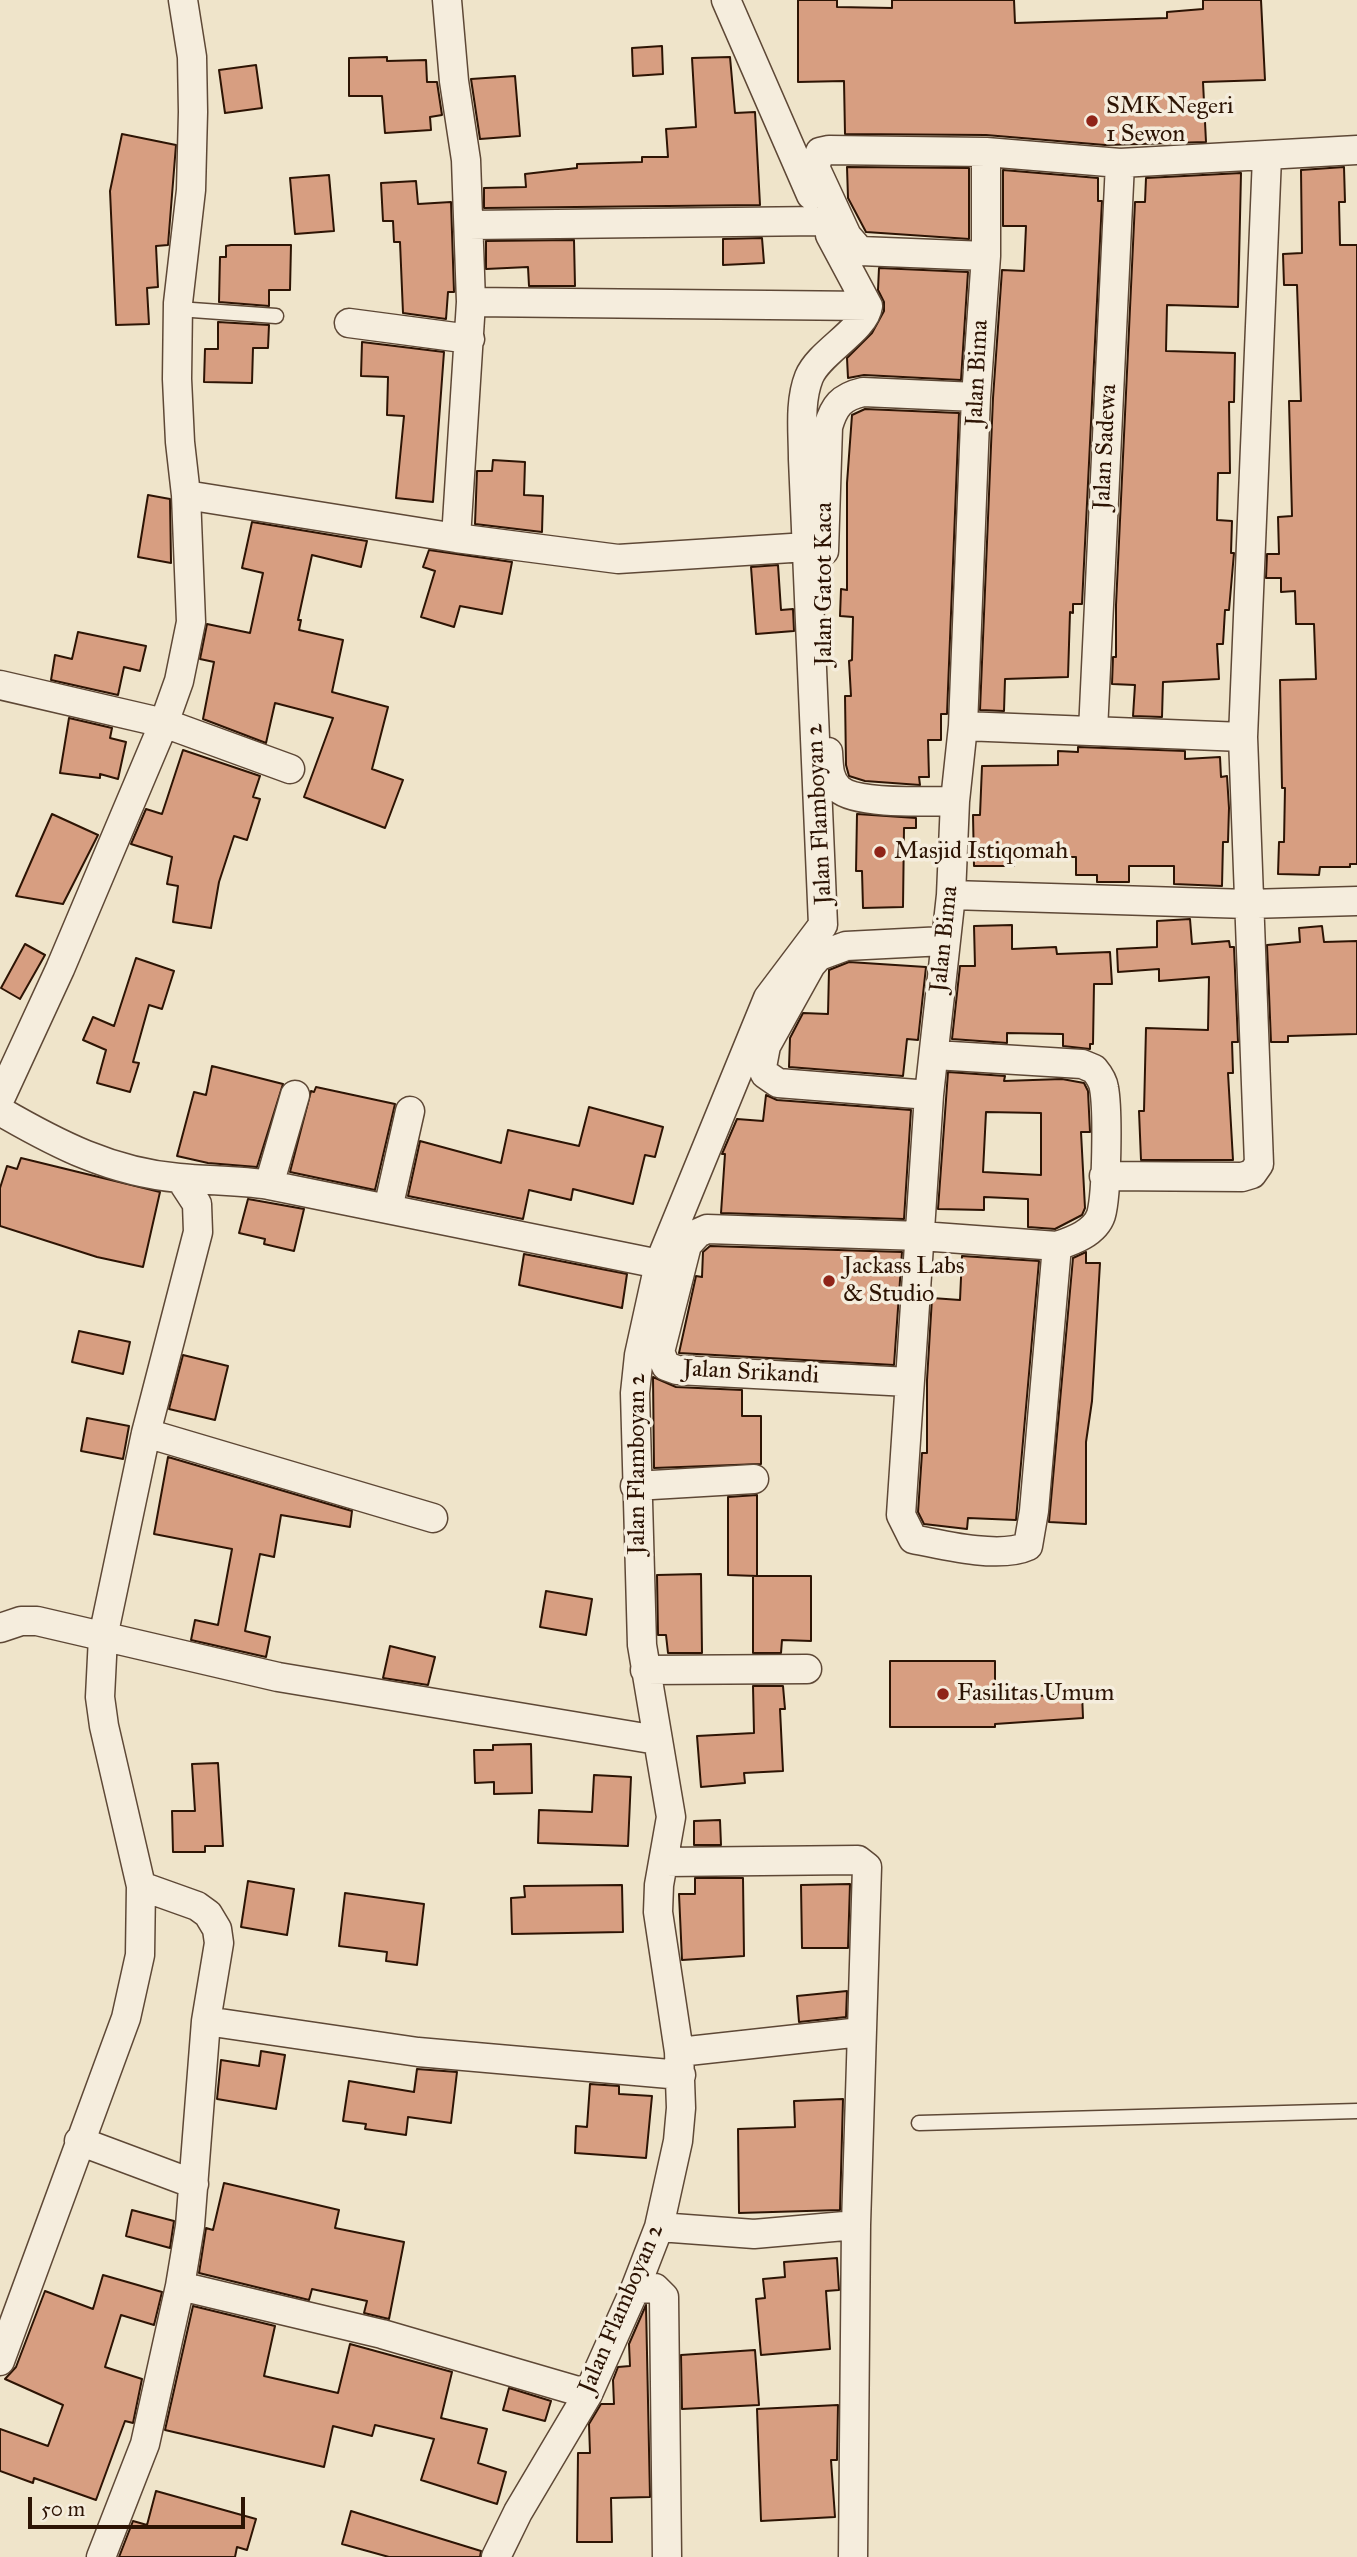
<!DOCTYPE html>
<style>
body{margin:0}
#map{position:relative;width:1357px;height:2557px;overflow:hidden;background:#efe4ca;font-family:"IM FELL Great Primer",serif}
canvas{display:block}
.scale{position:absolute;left:28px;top:2497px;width:217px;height:32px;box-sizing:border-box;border:4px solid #2d1404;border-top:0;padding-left:9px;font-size:21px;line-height:24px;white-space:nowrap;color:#2d1404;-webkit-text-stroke:5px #f5eddd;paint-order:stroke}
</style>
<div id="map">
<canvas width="1357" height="2557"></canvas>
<div class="scale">50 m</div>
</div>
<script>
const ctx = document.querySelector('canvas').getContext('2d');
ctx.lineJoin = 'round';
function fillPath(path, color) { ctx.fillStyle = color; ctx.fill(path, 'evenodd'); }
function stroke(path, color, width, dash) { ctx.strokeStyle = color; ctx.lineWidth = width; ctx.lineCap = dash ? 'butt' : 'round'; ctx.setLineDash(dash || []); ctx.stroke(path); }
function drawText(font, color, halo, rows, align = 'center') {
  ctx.font = font + ' "IM FELL Great Primer",serif'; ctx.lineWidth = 7; ctx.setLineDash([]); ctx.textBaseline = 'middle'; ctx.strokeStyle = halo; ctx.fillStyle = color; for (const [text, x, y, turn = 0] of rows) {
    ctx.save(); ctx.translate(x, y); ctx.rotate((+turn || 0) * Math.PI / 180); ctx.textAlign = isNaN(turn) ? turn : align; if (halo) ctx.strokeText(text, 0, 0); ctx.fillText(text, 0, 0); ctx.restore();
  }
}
const building = new Path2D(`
 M798 0H837V7L892 8V0H1014L1015 23 1167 18V12L1203 9V0H1261L1265 80 1203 82 1206 142 1105 145 986 135 845 134 844 81 798 82Z
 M662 46 663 74 633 76 632 48Z
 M387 57V61L426 60 427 82H437L442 115 430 117 431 130 385 133 382 96H349V58Z
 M730 57 735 113 755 112 760 205 484 208V188L526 187 525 174 577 168V164L642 162V157H668L666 129 696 127 692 58Z
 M256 65 262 108 225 113 219 70Z
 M515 76 520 136 480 139 471 79Z
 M122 134 176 145 168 245 156 246 158 287 147 288 149 324 116 325 110 191Z
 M847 167 969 168V239L866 232 848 198Z
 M1344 167 1345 202H1339L1340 245H1357V864H1350V867H1320L1319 875 1278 874 1279 842H1284L1285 788H1282L1280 680 1316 679 1314 624H1296L1295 591 1281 592V578H1266L1267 554H1279L1278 517 1292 516 1289 401H1301L1297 285H1284L1283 254 1302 253 1301 170Z
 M1003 170 1098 178V201H1102L1082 604H1073V613L1070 612 1068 677 1005 679 1004 711 980 710 993 398 1002 270 1024 271 1026 226H1003Z
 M1241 173 1238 307 1167 305 1166 351 1235 353 1234 402H1229L1230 473H1218L1217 520 1232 521 1231 553H1234L1229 610H1225L1223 644H1217L1219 679 1163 682 1162 717 1133 716 1135 685 1112 684 1113 657H1116V605L1135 202H1145L1146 178Z
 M329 175 334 231 295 234 290 178Z
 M416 181 418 204 451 202 454 292H448L446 319 403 313 400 242H394L393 221H383L381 183Z
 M762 238 764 263 723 265V239Z
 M574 240 575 286H529L528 267 486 269V241Z
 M231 245H291L290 290H269V306L219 302 220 257H226V246Z
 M879 268 968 272 961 380 864 375 848 378 847 358 872 333 884 311V302L878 290Z
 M218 322 269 325 268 348H253L252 383 204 382 205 349H218Z
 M362 342 444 352 433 502 396 498 404 416 387 415 388 377 361 376Z
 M865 409 959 413 947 714H941V740H928L929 777H919L920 785 865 781 849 776 846 765 845 696H851L849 661 852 660 853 617 840 616 841 589 847 590V483L852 415Z
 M493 460 525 462 524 495 543 496 542 532 475 524 477 471H492Z
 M148 495 170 499 171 563 138 557Z
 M252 522 367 541 361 567 312 555 298 620H301L299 630 343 640 332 692 388 707 372 769 403 780 385 828 304 797 333 718 275 703 266 743 203 719 214 662 200 659 207 624 250 633 263 573 242 568Z
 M429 550 512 562 502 614 460 606 454 627 421 617 435 571 423 567Z
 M778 565 781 610 793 609 794 631 756 634 751 567Z
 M78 632 146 646 140 671 124 667 118 695 51 680 55 655 72 659Z
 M69 718 112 728 110 738 126 742 118 779 100 774V778L60 773Z
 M1078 747 1185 751V759L1220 757 1221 777 1227 776 1229 808 1228 842H1223L1222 886 1174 884V866H1129V882H1097V875H1076V857H1014V866H974L973 815H980L982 766 1058 765V751L1078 752Z
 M183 750 260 776 253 797 260 799 247 840 234 836 219 882 211 928 173 922 178 886 167 884 172 857 131 844 146 809 162 814Z
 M52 814 98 835 63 904 16 896Z
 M857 814 916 818V828H904L903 907 863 908 862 871H856Z
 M1190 919 1192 944 1229 941 1230 947H1234L1238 1042H1232L1233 1073H1228L1233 1160H1141L1139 1111H1144L1146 1028 1208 1030 1209 977 1159 981V969L1118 972 1117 949 1157 947V921Z
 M1012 925V949L1056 947 1057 954 1110 952 1112 984H1094L1093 1044H1090V1049L1063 1046V1034L1007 1033V1043L952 1039 960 966H975L974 926Z
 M1322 926 1324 942 1357 941V1034L1288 1036V1042H1271L1267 945 1300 942 1299 928Z
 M25 944 45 955 20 999 1 988Z
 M136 958 174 971 162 1009 149 1005 133 1062 139 1063 130 1092 97 1083 106 1050 83 1040 93 1017 114 1026Z
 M849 962 926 967 918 1040 907 1039 903 1076 789 1067 790 1038 803 1013 828 1014 829 970Z
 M212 1066 283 1084 257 1167 208 1163 177 1156 194 1092 206 1095Z
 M948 1072 1005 1076 1004 1081 1062 1079 1084 1083 1088 1091 1090 1132H1081L1085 1208 1082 1215 1055 1229 1028 1227V1199L984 1197V1210L938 1209ZM986 1112 1041 1113V1175L983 1172Z
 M316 1087 395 1104 375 1190 290 1172 311 1091 314 1092Z
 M766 1095 777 1100 911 1110 904 1219 721 1213 725 1154H722L737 1119 763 1121Z
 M589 1107 663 1127 655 1157 645 1155 633 1204 573 1189 571 1200 529 1190 523 1219 408 1196 420 1141 501 1163 508 1130 579 1146Z
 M21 1158 160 1192 143 1267 97 1257 0 1226V1188L7 1166 17 1169Z
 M248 1199 304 1209 294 1251 264 1244 265 1239 239 1233Z
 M710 1246 902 1252 894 1365 679 1353 696 1276 702 1277 703 1252Z
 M1086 1252V1263H1100L1092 1401 1086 1442V1524L1049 1522 1073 1258Z
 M524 1254 627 1274 622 1308 519 1285Z
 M962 1256 1039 1261 1016 1520 968 1518 967 1529 924 1524 918 1512 922 1453H927V1380L932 1298 960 1300Z
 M79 1331 130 1342 123 1374 72 1362Z
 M183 1355 228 1366 215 1420 169 1409Z
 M653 1377 676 1387 742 1390V1416H761V1464L654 1468Z
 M87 1418 129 1426 123 1459 81 1451Z
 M168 1457 352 1511 350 1527 281 1515 274 1557 260 1554 245 1631 270 1637 266 1657 191 1640 195 1620 218 1625 232 1549 154 1534Z
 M757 1495V1576L728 1575V1497Z
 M701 1574 702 1653H668L666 1635H658L657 1575Z
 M753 1576H811V1641L782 1640 781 1653H753Z
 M546 1591 592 1599 586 1635 540 1627Z
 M390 1646 435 1657 428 1685 383 1678Z
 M890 1661H995V1699L1082 1693 1083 1718 995 1724V1727H890Z
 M753 1686H783L785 1709H780L783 1771 744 1773 745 1783 701 1787 697 1736 754 1733Z
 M531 1744 532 1793 494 1794V1782L475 1783 474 1750H493V1745Z
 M218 1763 223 1846H205V1852H173L172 1811H195L192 1764Z
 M594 1775 631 1777 628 1846 538 1843 539 1810 592 1812Z
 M720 1820 721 1845H694V1821Z
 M695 1878H743L744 1956 682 1960 679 1894H695Z
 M248 1881 294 1889 287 1935 241 1927Z
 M850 1884 848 1948H802L801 1885Z
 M622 1885 623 1932 512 1934 511 1898 525 1897 524 1886Z
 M345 1893 424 1904 417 1965 386 1961 387 1952 339 1946Z
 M847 1991 846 2017 799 2022 797 1996Z
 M261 2051 285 2055 276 2109 217 2099 221 2060 259 2066Z
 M417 2069 457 2072 451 2123 408 2117 406 2135 365 2129 366 2124 343 2121 349 2081 414 2092Z
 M590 2084 619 2086V2094L652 2096 646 2158 575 2153 576 2126 587 2127Z
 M843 2099 840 2210 739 2213 738 2129 795 2127 794 2101Z
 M224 2183 339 2210 335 2228 404 2242 389 2319 364 2313 367 2301 312 2289 309 2300 199 2273 206 2228 213 2230Z
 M132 2210 174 2221 170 2248 126 2236Z
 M837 2258 839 2290 826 2291 830 2349 761 2355 756 2299 765 2298 763 2279 785 2277 784 2262Z
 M103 2275 162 2292 154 2325 121 2315 105 2367 142 2379 133 2423 125 2421 96 2500 34 2478 33 2483 0 2471V2429L48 2446 63 2405 5 2379 16 2367 45 2291 93 2309Z
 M646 2305 650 2497 611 2498 612 2542H577L578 2453H590L589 2424 601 2404H614L613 2380 618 2367 630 2366 629 2344Z
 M193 2306 275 2326 264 2376 338 2393 350 2344 452 2372 441 2418 487 2429 478 2463 506 2472 497 2504 421 2480 434 2439 375 2425 372 2436 333 2426 324 2467 165 2430Z
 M755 2350 759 2405 682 2409 681 2355Z
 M509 2388 551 2401 545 2421 503 2410Z
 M838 2405 837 2460H831L835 2517 761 2521 757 2409Z
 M156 2491 256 2519 247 2550 237 2547 235 2557H119L133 2521 147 2525Z
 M351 2511 481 2551 480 2557H389L342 2544Z`);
fillPath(building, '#d79e81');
stroke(building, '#2d1404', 2);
const lane = new Path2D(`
 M178 309 276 316
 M919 2123 1357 2111`);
const street = new Path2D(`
 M447 0 454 81 466 160 471 302 456 538
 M726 0 811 195
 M469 225 822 221
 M830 235 868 306
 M986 256 860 251 847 236 815 167 820 152 829 150 986 152
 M471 302 868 306
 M349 323 470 339
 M186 495 456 538 618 559 807 547
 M824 551 828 427C834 406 841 397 863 392L976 397
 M0 685 164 723 290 769
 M963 726 1243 737
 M1093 731 1120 163
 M828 752C829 765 828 779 839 789 857 805 930 801 955 801
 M951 895 1248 904 1357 901
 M929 1095 778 1083 765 1074 762 1067 766 1046 811 965 819 956 846 946 944 941
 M0 1099 60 969 164 723 179 681 191 622 186 495 180 442 177 379 178 303 191 190 193 112 192 57 183 0
 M0 1111C57 1144 111 1172 179 1178 209 1181 238 1180 269 1185L659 1264
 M1104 1176 1242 1177 1252 1174 1259 1164 1243 737 1267 157
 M269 1185 295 1095
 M388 1209 410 1111
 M1057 1246 1034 1511 1028 1546C1000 1559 942 1545 913 1539L901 1515 929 1095 951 895 955 801 963 726 976 397 986 256V152L1120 163 1357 150
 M909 1382 677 1370 666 1366 660 1352 687 1245 698 1233 707 1229 921 1236 1057 1246C1072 1241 1095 1233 1101 1215 1107 1194 1108 1110 1104 1088 1103 1081 1099 1075 1094 1069L1082 1064 935 1055
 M146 1433 433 1518
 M635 1486 754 1479
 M0 1628 21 1621H37L278 1677 657 1740
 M645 1670 807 1669
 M665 1862 858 1860 867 1867 856 2225
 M206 2021 418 2052 681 2075
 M679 2052 861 2032
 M79 2141 194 2184
 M659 2227 754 2234 856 2225 853 2557
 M180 2286 382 2334 588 2394
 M635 2289 655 2288 664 2297 667 2557
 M0 2361 126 2018 140 1955 141 1886 104 1726 100 1697 103 1637 146 1433 198 1232 197 1204 180 1178
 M101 2557 145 2444 180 2286 190 2226 206 2021 219 1943 217 1929 208 1914 197 1906 141 1886
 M496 2557 518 2512 588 2394 635 2289 659 2227 678 2141 681 2108 679 2052 658 1912 659 1885 671 1817 642 1645 635 1393 639 1355 659 1264 768 998 823 925 803 459C803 433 799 402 809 377 819 352 865 330 868 306`);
stroke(lane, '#5e4836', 17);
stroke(street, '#5e4836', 31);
stroke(lane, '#f5eddd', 14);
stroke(street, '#f5eddd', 28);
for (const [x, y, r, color] of [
 [1092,121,7,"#8f2418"],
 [880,852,7,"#8f2418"],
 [829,1281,7,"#8f2418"],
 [943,1694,7,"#8f2418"]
]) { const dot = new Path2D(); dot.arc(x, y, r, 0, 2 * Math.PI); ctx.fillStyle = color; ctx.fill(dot); stroke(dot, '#f5eddd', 2.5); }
drawText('24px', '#2d1404', '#f5eddd', [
 ["SMK Negeri",1106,107],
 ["1 Sewon",1106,135],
 ["Masjid Istiqomah",894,852],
 ["Jackass Labs",843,1267],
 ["& Studio",843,1295],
 ["Fasilitas Umum",957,1694]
], 'left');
drawText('24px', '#2d1404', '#f5eddd', [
 ["Jalan Bima",978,373,-87],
 ["Jalan Sadewa",1106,447,-87],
 ["Jalan Gatot Kaca",825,584,-90],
 ["Jalan Flamboyan 2",820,814,-93],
 ["Jalan Bima",945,939,-84],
 ["Jalan Srikandi",751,1373,3],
 ["Jalan Flamboyan 2",638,1464,-90],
 ["Jalan Flamboyan 2",622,2309,-67]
]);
</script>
